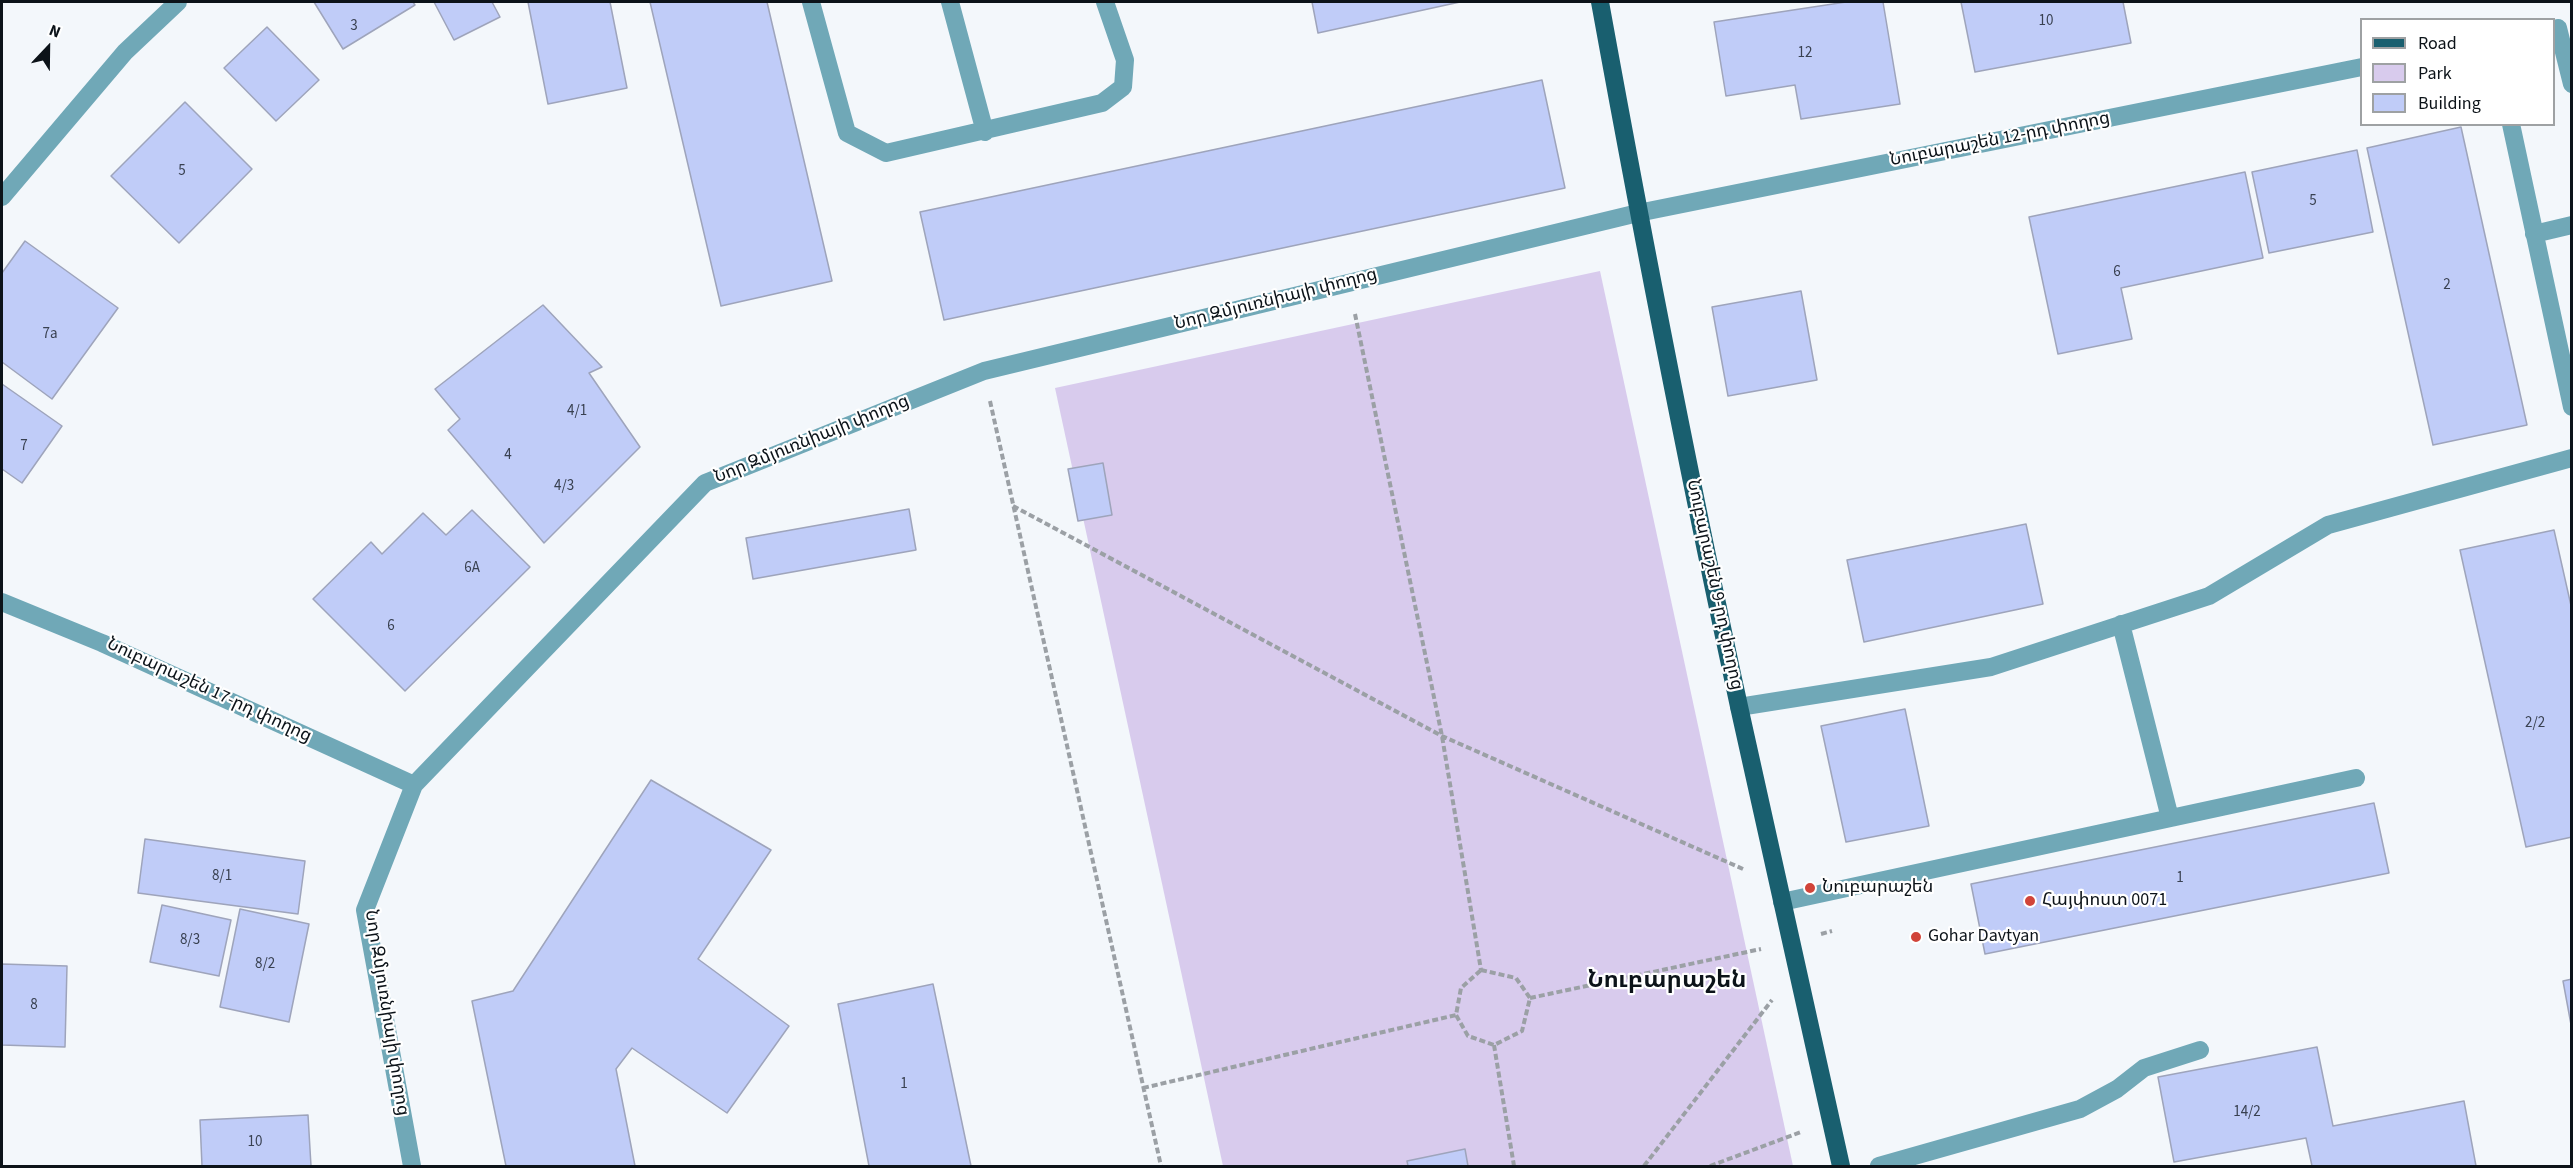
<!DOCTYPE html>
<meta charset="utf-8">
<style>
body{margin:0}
#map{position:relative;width:2573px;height:1168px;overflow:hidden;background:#f3f7fb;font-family:"Source Sans 3",sans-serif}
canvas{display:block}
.frame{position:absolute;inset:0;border:3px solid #0c1319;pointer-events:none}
.legend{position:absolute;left:2360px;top:18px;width:195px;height:108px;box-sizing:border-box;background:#fff;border:2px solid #9ea1a3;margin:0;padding:8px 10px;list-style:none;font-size:18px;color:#0c1319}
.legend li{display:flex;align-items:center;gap:12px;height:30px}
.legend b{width:30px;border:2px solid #9ea1a3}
.north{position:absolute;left:18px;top:18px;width:60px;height:60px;-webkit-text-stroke:4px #fff;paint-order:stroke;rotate:22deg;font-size:16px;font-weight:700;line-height:24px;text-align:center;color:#0c1319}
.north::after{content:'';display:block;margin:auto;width:21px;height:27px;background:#0c1319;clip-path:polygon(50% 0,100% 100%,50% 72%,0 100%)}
</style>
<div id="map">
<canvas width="2573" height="1168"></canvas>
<div class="frame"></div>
<ul class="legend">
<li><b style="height:8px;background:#195f6f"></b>Road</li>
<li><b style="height:16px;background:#d8cbed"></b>Park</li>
<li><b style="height:16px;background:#c0ccf8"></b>Building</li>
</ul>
<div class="north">N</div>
</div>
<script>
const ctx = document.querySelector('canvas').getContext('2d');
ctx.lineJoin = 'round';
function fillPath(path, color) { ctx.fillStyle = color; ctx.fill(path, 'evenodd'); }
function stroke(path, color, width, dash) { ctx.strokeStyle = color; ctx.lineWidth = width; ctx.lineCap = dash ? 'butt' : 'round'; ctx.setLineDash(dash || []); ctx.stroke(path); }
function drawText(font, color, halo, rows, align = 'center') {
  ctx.font = font + ' "Source Sans 3","Noto Sans Armenian",sans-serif'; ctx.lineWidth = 4.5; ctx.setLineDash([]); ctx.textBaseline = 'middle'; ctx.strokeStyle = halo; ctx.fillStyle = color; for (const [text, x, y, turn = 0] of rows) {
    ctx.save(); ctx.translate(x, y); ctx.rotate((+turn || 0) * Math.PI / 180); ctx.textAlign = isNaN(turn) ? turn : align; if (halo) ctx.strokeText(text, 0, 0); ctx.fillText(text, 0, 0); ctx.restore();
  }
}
fillPath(new Path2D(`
 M1600 271 1793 1166H1223L1055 388Z`), '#d8cbed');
const building = new Path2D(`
 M314 2H413L415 5 343 49Z
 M434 2H492L500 17 454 40Z
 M528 2H610L627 88 548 104Z
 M650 2H767L832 281 721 306Z
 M1312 2H1460L1318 33Z
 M1846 2H1883L1900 104 1801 119 1795 85 1726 96 1714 22Z
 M1961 2H2123L2131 43 1975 72Z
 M267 27 319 80 276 121 224 68Z
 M1542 80 1565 188 944 320 920 212Z
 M185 102 252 169 179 243 111 176Z
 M2461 127 2527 425 2433 445 2367 148Z
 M2357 150 2373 232 2269 253 2252 172Z
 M2245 172 2263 258 2121 288 2132 339 2058 354 2029 217Z
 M25 241 118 308 52 399 2 362V273Z
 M1801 291 1817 380 1728 396 1712 307Z
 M543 305 602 367 589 373 640 447 544 543 448 430 460 419 435 389Z
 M2 384 62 426 22 483 2 469Z
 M1103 463 1112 515 1078 521 1068 469Z
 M909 509 916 550 753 579 746 538Z
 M472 510 530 567 405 691 313 599 371 542 382 554 423 513 446 535Z
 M2026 524 2043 604 1864 642 1847 560Z
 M2554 530 2572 610V837L2526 847 2460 550Z
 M1905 709 1929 826 1846 842 1821 726Z
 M651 780 771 850 698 959 789 1026 727 1113 632 1048 616 1069 635 1166H506L472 1001 513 991Z
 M2374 803 2389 873 1985 954 1971 884Z
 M145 839 305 861 298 914 138 893Z
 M162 905 231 920 219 976 150 962Z
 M240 909 309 924 289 1022 220 1007Z
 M2 964 67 966 65 1047 2 1045Z
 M2572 979V1030L2563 981Z
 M933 984 971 1166H869L838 1004Z
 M2317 1047 2333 1126 2464 1101 2476 1166H2312L2306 1138 2174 1162 2158 1077Z
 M308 1115 311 1166H202L200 1120Z
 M1465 1149 1468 1166H1408L1407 1161Z`);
fillPath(building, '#c0ccf8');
stroke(building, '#9ea4bb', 1.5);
stroke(new Path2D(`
 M1355 314 1442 736 1481 970
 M990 401 1161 1166
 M1013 506 1442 736 1743 869
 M1821 934 1832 931
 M1481 970 1516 978 1530 998 1522 1031 1494 1045 1468 1036 1456 1015 1461 988Z
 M1530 998 1761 949
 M1494 1045 1514 1166
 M1143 1088 1456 1015
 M1644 1166 1772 1000
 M1710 1166 1801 1132`), '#9ba0a5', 4, [6, 3]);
stroke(new Path2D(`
 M811 2 847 133 886 153 1102 103 1123 87 1125 60 1105 2
 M950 2 985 132
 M2558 28 2572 84
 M2511 124 2572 407
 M2 197 125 52 178 2
 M2534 234 2572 225
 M2 602 102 643 414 785
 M2121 624 2170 818
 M1739 707 1991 667 2209 596 2328 525 2572 458
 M1782 902 2356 778
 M412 1166 365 910 414 785 705 483 984 371 1638 213 2362 67
 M1879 1166 2080 1109 2117 1089 2144 1068 2200 1050`), '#70a8b7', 18);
stroke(new Path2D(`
 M1600 2C1643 239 1689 476 1740 711 1773 863 1808 1014 1841 1166`), '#195f6f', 18);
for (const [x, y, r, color] of [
 [1810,888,6,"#d14439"],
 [2030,901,6,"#d14439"],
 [1916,937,6,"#d14439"]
]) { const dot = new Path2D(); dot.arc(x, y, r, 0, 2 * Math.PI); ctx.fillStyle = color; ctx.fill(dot); stroke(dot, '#fff', 2); }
drawText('15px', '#394151', null, [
 ["10",2046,22],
 ["3",354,27],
 ["12",1805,54],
 ["5",182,172],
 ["5",2313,202],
 ["6",2117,273],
 ["2",2447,286],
 ["7a",50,335],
 ["4/1",577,412],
 ["7",24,447],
 ["4",508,456],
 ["4/3",564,487],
 ["6A",472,569],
 ["6",391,627],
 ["2/2",2535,724],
 ["8/1",222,877],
 ["1",2180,879],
 ["8/3",190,941],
 ["8/2",265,965],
 ["8",34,1006],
 ["1",904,1085],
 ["14/2",2247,1113],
 ["10",255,1143]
]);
drawText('18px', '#0c1319', '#fff', [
 ["Նուբարաշեն 12-րդ փողոց",2000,140,-11],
 ["Նոր Զմյուռնիայի փողոց",1276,300,-14],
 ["Նոր Զմյուռնիայի փողոց",812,440,-22],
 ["Նուբարաշեն 9-րդ փողոց",1714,585,78],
 ["Նուբարաշեն 17-րդ փողոց",209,691,25],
 ["Նոր Զմյուռնիայի փողոց",386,1013,81]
]);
drawText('18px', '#0c1319', '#fff', [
 ["Նուբարաշեն",1822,888],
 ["Հայփոստ 0071",2042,901],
 ["Gohar Davtyan",1928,937]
], 'left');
drawText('bold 24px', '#0c1319', '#fff', [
 ["Նուբարաշեն",1667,982]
]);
</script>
